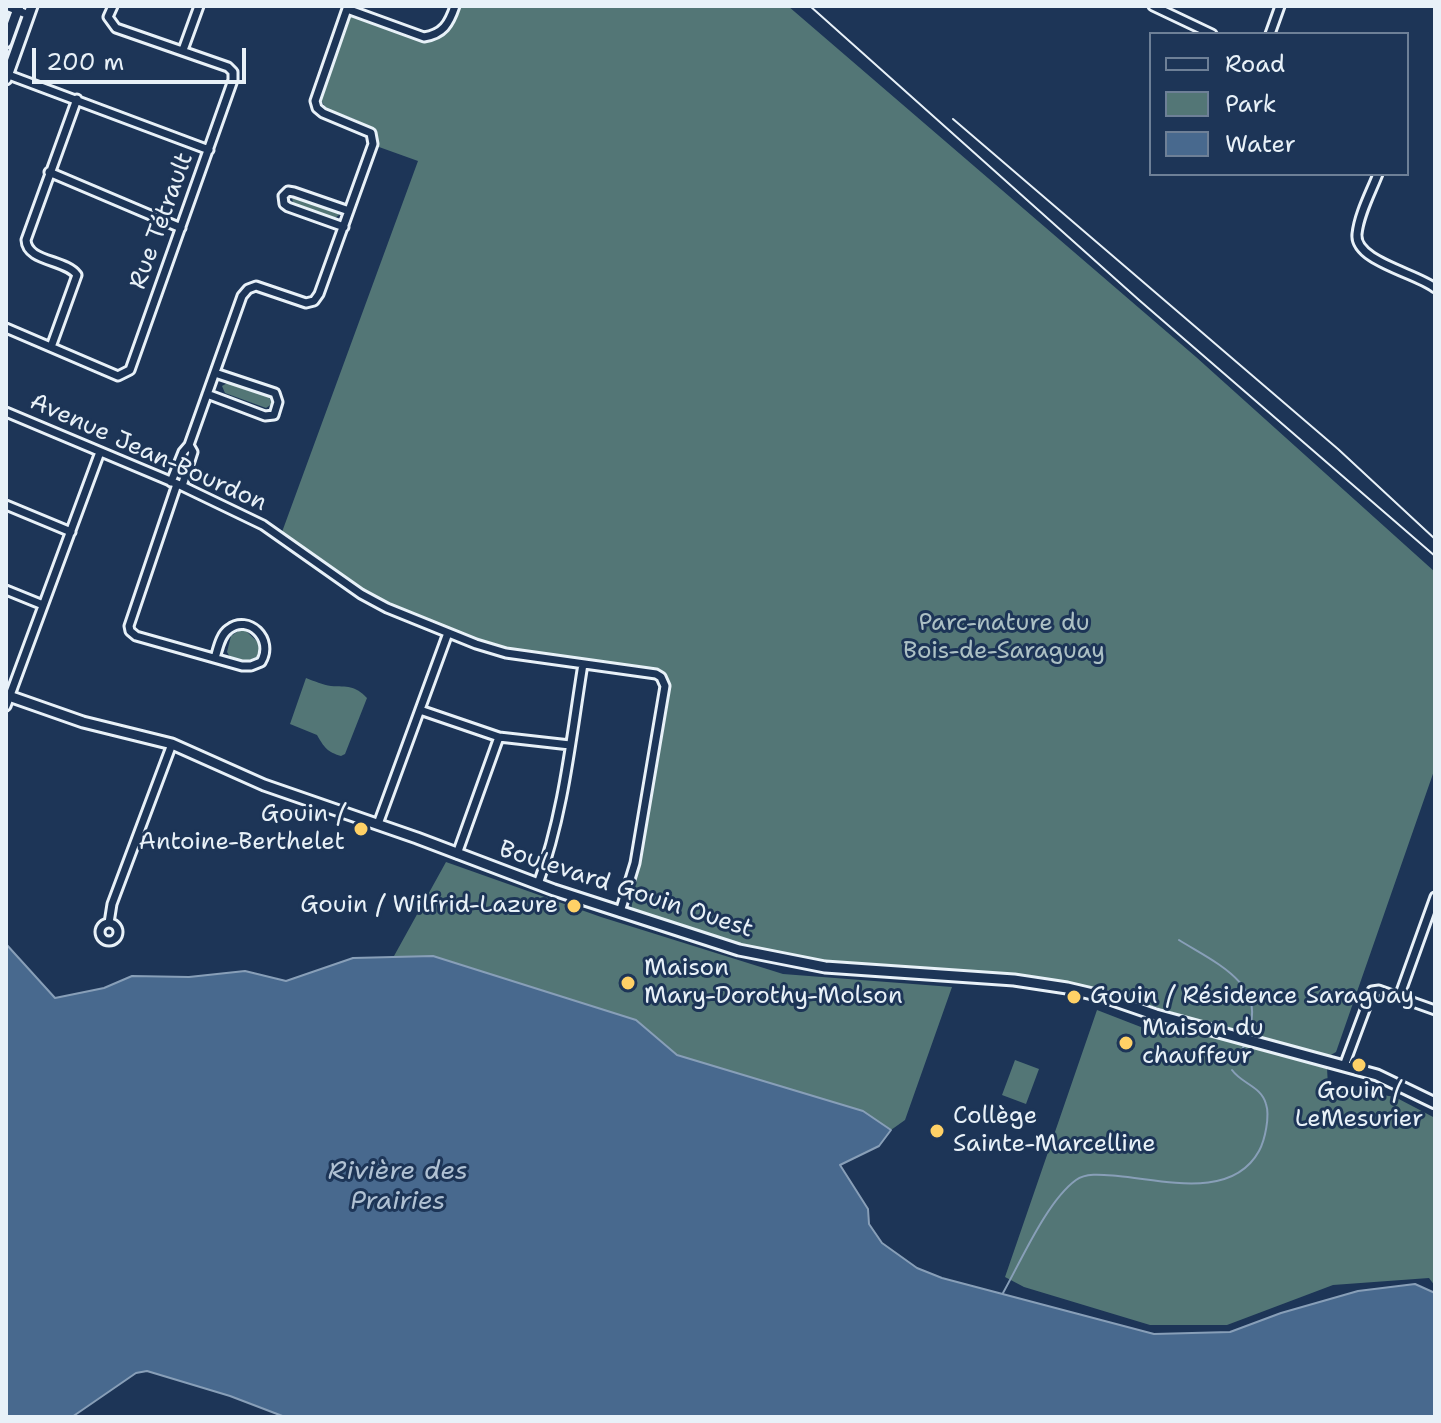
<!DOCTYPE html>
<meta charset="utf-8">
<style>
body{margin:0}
#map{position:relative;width:1441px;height:1423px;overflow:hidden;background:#1d3557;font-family:"Shantell Sans",sans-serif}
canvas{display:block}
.frame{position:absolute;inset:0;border:8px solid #e8f1f8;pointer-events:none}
.legend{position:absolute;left:1149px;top:32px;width:260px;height:144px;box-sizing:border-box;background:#1d3557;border:2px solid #6e8097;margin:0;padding:10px 14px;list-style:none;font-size:24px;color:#e8f1f8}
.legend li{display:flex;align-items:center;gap:16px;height:40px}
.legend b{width:40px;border:2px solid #6e8097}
.scale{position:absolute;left:32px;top:48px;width:214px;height:36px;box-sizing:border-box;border:4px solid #e8f1f8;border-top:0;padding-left:10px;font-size:24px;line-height:28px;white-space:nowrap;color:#e8f1f8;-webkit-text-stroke:6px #1d3557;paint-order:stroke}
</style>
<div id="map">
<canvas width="1441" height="1423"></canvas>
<div class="frame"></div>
<ul class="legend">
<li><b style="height:10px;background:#1d3557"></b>Road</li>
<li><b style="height:22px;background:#537676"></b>Park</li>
<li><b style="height:22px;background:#48698e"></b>Water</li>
</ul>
<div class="scale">200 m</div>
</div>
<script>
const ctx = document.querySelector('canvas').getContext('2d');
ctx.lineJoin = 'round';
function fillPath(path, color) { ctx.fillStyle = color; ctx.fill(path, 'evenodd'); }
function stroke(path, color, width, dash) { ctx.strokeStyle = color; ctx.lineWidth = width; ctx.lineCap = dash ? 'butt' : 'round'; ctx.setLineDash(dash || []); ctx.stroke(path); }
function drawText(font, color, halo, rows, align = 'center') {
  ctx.font = font + ' "Shantell Sans",sans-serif'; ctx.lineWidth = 6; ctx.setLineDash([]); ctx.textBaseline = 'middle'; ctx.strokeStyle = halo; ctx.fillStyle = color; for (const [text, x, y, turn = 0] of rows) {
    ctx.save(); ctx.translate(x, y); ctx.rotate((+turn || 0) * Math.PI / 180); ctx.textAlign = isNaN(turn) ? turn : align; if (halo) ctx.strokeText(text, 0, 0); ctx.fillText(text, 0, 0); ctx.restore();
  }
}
fillPath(new Path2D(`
 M458 6H788L1196 357 1435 572V768L1336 1052 1329 1056 1238 1032 1086 986 1002 974 814 961 764 952 631 910 670 686 665 674 654 669 492 646 384 602 353 585 282 532 418 161 379 147C376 121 348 118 326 109L320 98 349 13 424 41C446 39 452 25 458 6Z
 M295 196 336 210 339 215 335 218 293 203 292 197Z
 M229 382 269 397 272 404 266 408 225 393 222 386Z
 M240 630 246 631 261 645 259 656 247 661 230 657 227 652 231 636Z
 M306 678C314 681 323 685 331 686 347 687 355 685 367 698L345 754 341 756C327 752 324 747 317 735L290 724Z
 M446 862 601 917 783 974 952 987 905 1120 891 1130 863 1111 677 1055 636 1020 433 956H394Z
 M1097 1010 1146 1029 1152 1019 1327 1068 1328 1086 1395 1097 1435 1118V1286L1429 1278 1333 1285 1227 1325H1150L1024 1287 1005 1277Z
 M1015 1060 1039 1069 1026 1104 1002 1095Z`), '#537676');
const water = new Path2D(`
 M6 944 55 998 104 988 132 976 189 977 245 971 286 981 353 958 433 956 636 1020 677 1055 863 1111 891 1130 879 1146 840 1165 868 1209 869 1224 882 1243 917 1268 942 1278 1154 1334 1230 1332 1281 1313 1358 1291 1415 1284 1435 1293V1417H285L230 1396 147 1371 136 1373 72 1417H6Z`);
fillPath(water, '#48698e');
stroke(water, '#889fb8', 2);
stroke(new Path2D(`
 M1179 940C1212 961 1268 984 1248 1032
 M1234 1062 1244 1046
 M1003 1293C1021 1261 1047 1201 1076 1180 1087 1172 1105 1175 1118 1176 1163 1180 1232 1200 1259 1151 1265 1140 1270 1116 1266 1104 1261 1086 1242 1084 1232 1070`), '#889fb8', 2);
const minor = new Path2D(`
 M6 6 29 15
 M1153 6 1212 34
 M347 9 424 37C443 34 449 24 455 6
 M1270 34 1280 6
 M183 50 199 6
 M6 74 209 150
 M49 172 181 228
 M1378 174C1371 192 1359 214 1357 234 1354 261 1416 273 1435 288
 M344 227 288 207 284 204 283 196 288 191 294 192 349 211
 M6 328 118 376 130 370 233 80V72L228 67 116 28 108 17 113 6
 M51 347 77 275C65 259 27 262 26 240L77 99
 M207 394 265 416 274 415 278 402 275 393 215 373
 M6 412 182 486 263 525 361 594 387 608 476 644 506 653 656 674 661 677 665 686 635 863 620 912
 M171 482 183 452 189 445 242 296 248 289 256 286 306 303 314 301 319 294 373 144 371 133 323 113 317 108 315 101 348 6
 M177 484 129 626 130 631 136 636 242 666H251L261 662C275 639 248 614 229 629 220 635 218 649 215 658
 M182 486 193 452 189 445
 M6 505 71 532
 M6 590 43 605
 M6 706 100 452
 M420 710 499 737 570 745
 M378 824 448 633
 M457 854 499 737
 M538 884C564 813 571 738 583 664
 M100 932a9 9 0 1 1 18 0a9 9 0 1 1-18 0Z
 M109 923 112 904 172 744
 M1399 997 1435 897
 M1344 1066 1372 991 1379 990 1435 1010`);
const tertiary = new Path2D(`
 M6 42 19 6
 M6 79 32 6
 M6 695 83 722 172 744 264 785 417 838 554 890 739 950 825 967 1014 980 1067 988 1101 996 1156 1015 1377 1075 1435 1103`);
stroke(minor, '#e8f1f8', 13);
stroke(tertiary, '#e8f1f8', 15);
stroke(minor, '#1d3557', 7);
stroke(tertiary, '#1d3557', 9);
stroke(new Path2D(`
 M810 6 1139 300 1435 556
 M953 119 1338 449 1435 539`), '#e8f1f8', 2);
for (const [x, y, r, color] of [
 [361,829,8,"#ffd166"],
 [574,906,8,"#ffd166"],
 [628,983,8,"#ffd166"],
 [1074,997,8,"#ffd166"],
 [1126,1043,8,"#ffd166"],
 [1359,1065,8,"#ffd166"],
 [937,1131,8,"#ffd166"]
]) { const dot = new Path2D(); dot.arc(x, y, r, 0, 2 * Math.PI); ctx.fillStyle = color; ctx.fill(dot); stroke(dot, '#1d3557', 3); }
drawText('24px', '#e8f1f8', '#1d3557', [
 ["Rue Tétrault",162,221,-70],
 ["Avenue Jean-Bourdon",148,453,24],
 ["Boulevard Gouin Ouest",626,890,18]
]);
drawText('24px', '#acc0c4', '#1d3557', [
 ["Parc-nature du",1004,624],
 ["Bois-de-Saraguay",1004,652]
]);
drawText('24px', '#e8f1f8', '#1d3557', [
 ["Gouin /",345,815,"right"],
 ["Antoine-Berthelet",345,843,"right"],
 ["Gouin / Wilfrid-Lazure",558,906,"right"],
 ["Maison",644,969],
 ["Mary-Dorothy-Molson",644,997],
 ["Gouin / Résidence Saraguay",1090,997],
 ["Maison du",1142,1029],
 ["chauffeur",1142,1057],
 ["Gouin /",1359,1092,"center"],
 ["LeMesurier",1359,1120,"center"],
 ["Collège",953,1117],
 ["Sainte-Marcelline",953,1145]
], 'left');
drawText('italic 26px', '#b0c1d3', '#1d3557', [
 ["Rivière des",398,1172],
 ["Prairies",398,1202]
]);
</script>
